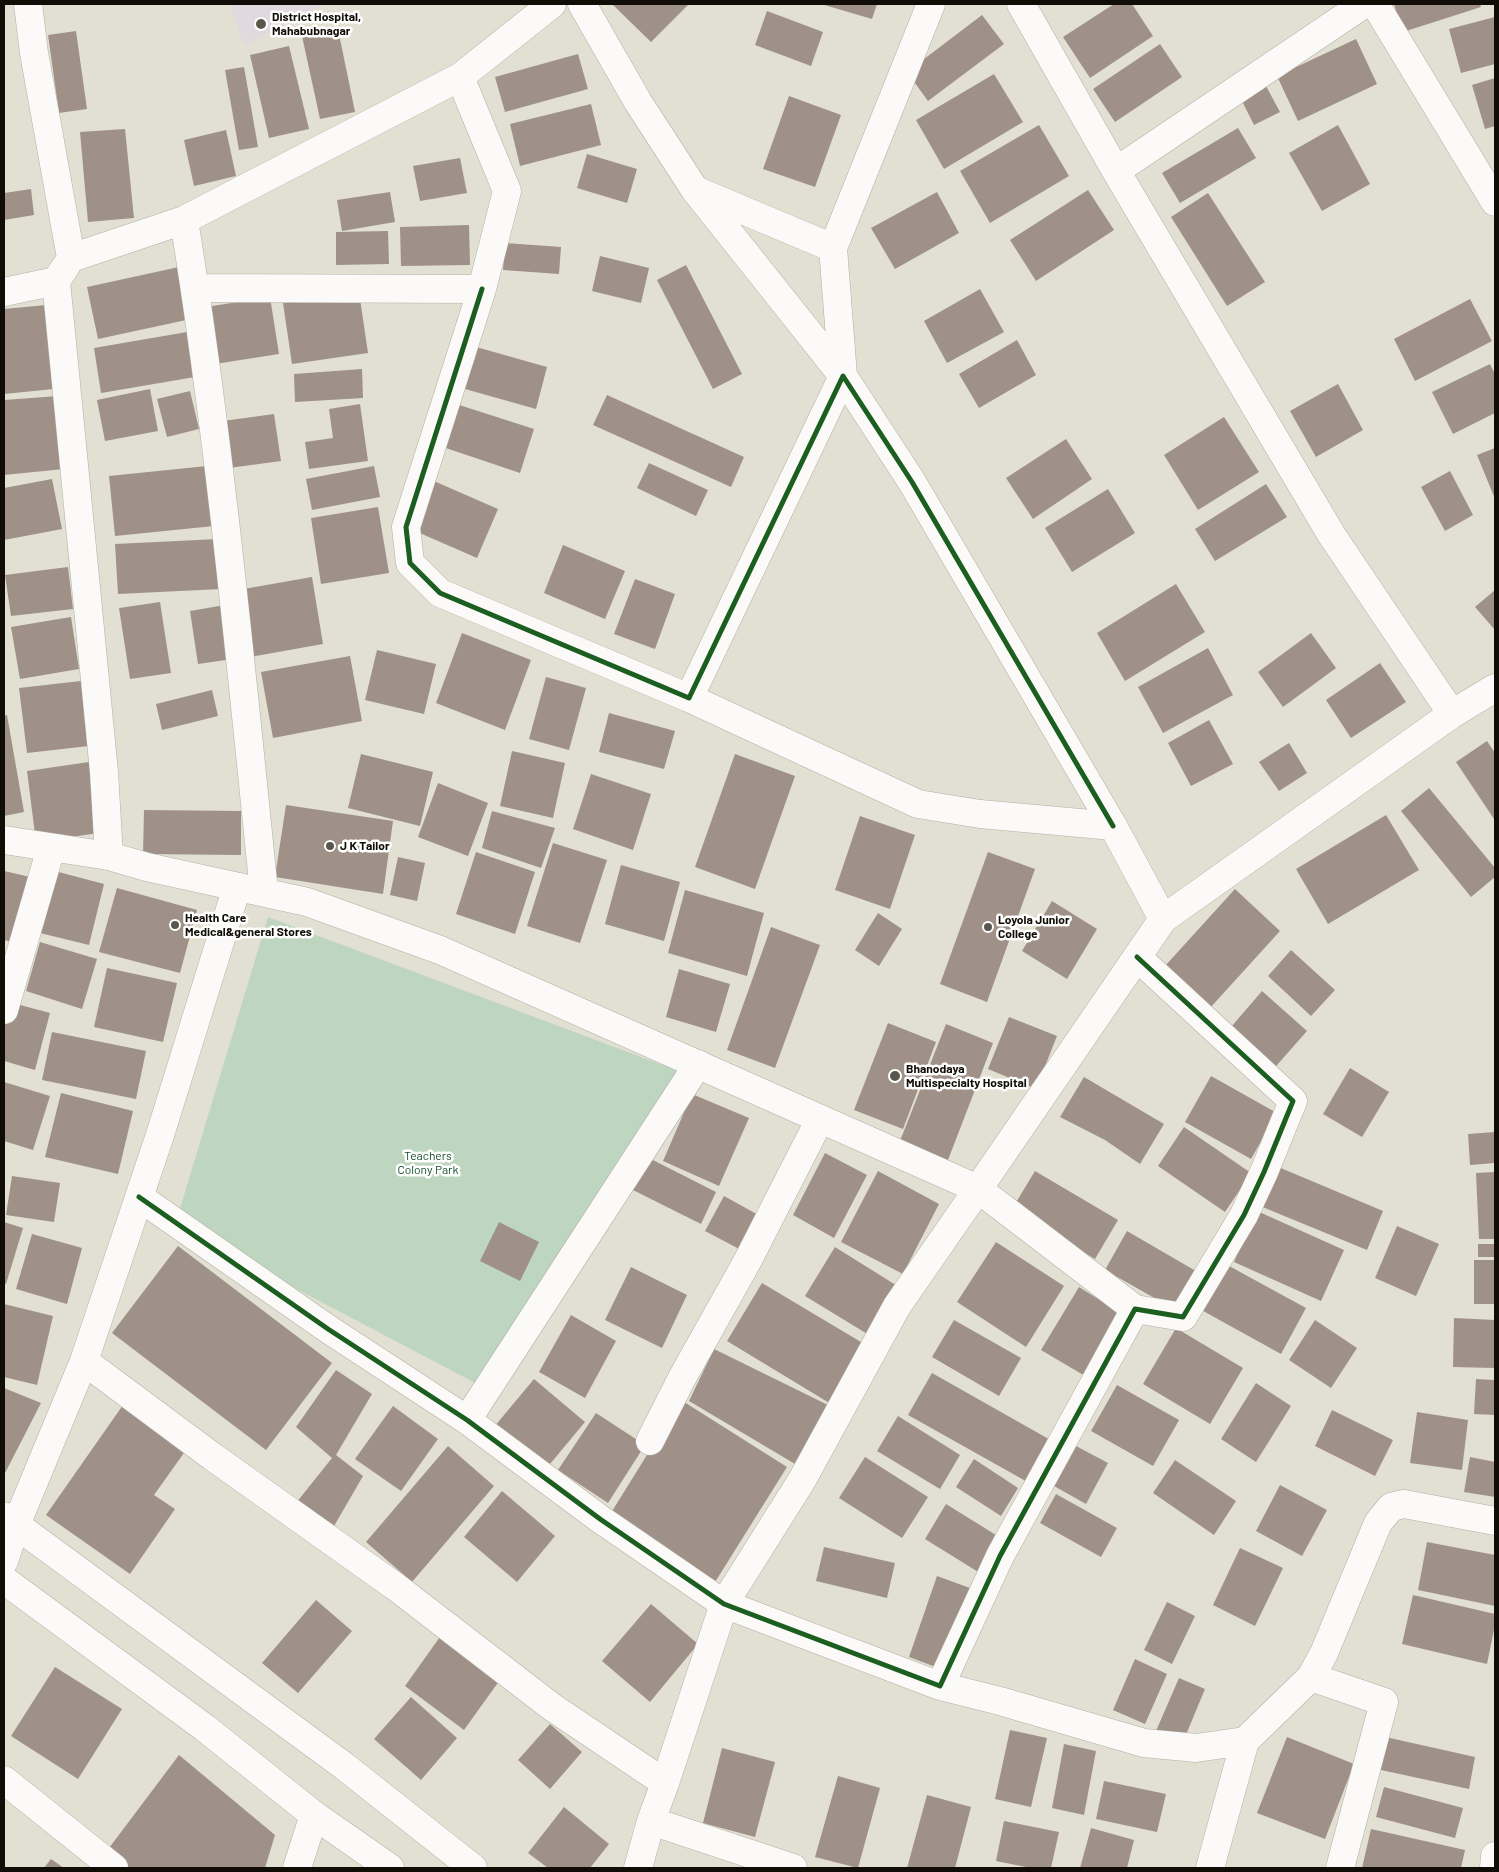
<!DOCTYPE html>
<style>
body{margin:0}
#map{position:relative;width:1499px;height:1872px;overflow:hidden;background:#e2e0d2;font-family:Barlow,sans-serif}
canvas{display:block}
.frame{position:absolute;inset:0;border:5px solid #0f0d06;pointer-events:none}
</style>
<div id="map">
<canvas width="1499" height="1872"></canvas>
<div class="frame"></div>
</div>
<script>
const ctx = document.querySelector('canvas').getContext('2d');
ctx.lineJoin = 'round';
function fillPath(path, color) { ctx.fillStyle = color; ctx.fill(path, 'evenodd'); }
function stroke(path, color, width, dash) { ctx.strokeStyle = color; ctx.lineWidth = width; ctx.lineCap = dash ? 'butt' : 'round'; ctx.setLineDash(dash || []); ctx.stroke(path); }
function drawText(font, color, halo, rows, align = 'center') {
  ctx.font = font + ' Barlow,sans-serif'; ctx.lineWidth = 5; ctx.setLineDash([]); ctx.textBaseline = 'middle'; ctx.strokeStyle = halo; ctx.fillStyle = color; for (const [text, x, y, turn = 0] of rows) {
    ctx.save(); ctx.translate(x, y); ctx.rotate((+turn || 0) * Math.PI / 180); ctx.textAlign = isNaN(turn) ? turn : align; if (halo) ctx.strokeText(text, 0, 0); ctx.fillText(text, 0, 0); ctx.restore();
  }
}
fillPath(new Path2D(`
 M230 4H326L244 45Z`), '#e1d9de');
fillPath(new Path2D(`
 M268 917 681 1072 498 1395 175 1225Z`), '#bed6bf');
fillPath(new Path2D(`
 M612 4H689L651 42Z
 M821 4H877L872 19Z
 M1114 4H1132L1153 36 1090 78 1063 37Z
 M1394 4H1480L1481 7 1403 32Z
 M767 11 823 32 811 66 755 45Z
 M982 15 1004 44 928 101 907 72Z
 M1495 17V64L1461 73 1449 29Z
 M338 29 355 112 320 119 302 36Z
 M76 31 87 109 59 113 48 35Z
 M1356 39 1377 84 1298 121 1277 76Z
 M1160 44 1182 77 1115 122 1093 89Z
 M289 46 309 129 269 138 250 55Z
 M578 54 588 89 505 112 495 77Z
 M244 67 258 147 239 150 225 70Z
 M994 74 1023 122 944 169 916 120Z
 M1495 78V126L1485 129 1472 85Z
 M1266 86 1280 112 1254 125 1241 99Z
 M789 96 841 115 815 187 763 169Z
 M591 104 601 145 520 166 510 124Z
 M1039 125 1069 176 990 223 960 171Z
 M1338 125 1370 184 1322 211 1289 153Z
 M1238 128 1256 158 1180 203 1162 173Z
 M125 129 134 218 88 222 80 132Z
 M226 130 236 176 194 186 184 140Z
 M587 154 637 169 627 203 577 188Z
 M460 158 467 193 420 201 413 166Z
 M31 189 34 215 4 220V193Z
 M1088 190 1114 230 1036 281 1010 240Z
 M390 192 395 222 342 231 337 200Z
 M937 192 959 233 895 269 871 228Z
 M1208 193 1265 282 1227 306 1171 217Z
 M469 225 470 265 401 266 400 227Z
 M388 231 389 264 336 265V232Z
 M505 243 561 247 559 274 503 270Z
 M600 256 649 268 641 303 592 291Z
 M686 265 742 374 713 389 657 280Z
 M179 267 191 319 98 339 87 287Z
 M980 289 1004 332 947 363 924 321Z
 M359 292 368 353 292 364 283 303Z
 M270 297 279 354 215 364 206 307Z
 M1470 299 1492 341 1415 381 1394 339Z
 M46 305 54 389 4 394V309Z
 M187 332 195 377 101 393 94 348Z
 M1017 340 1036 375 979 408 959 374Z
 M469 345 547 367 536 409 458 387Z
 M1490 364 1495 374V413L1453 434 1432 392Z
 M362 369 363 398 295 402 294 374Z
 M1338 384 1363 430 1316 457 1290 411Z
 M150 389 158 431 105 441 97 400Z
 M190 391 199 429 167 437 157 399Z
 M607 395 744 457 731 487 593 425Z
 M58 396 64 469 4 475V400Z
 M450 402 534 429 520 473 437 445Z
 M360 404 368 461 309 469 305 442 333 438 329 409Z
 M274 414 281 461 229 468 223 421Z
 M1224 417 1259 472 1198 510 1164 455Z
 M1066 439 1092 479 1033 519 1006 478Z
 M1495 448V499L1477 455Z
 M649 463 708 490 696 516 637 488Z
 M207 466 214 526 115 536 109 476Z
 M374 466 380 497 312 510 306 479Z
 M1450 471 1473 515 1445 531 1421 487Z
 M427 478 498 509 477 558 406 527Z
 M52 479 62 529 4 540V488Z
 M1266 484 1287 517 1215 561 1195 529Z
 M1108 489 1135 533 1072 572 1045 528Z
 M378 507 389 573 321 584 311 518Z
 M218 539 221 589 118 594 115 544Z
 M563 545 625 571 605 619 544 593Z
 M68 567 73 609 11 616 5 575Z
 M312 577 323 644 250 657 238 590Z
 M635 579 675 594 655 649 614 634Z
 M1176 584 1205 632 1125 681 1097 633Z
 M1495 590V630L1475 607Z
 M160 602 171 673 130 679 119 608Z
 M225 605 233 659 198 664 190 611Z
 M71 617 79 669 20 679 11 627Z
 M462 633 531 660 505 730 436 703Z
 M1311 633 1336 668 1283 707 1258 672Z
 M1208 648 1233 695 1163 733 1138 687Z
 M377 650 436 664 424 714 365 700Z
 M350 656 362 721 273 738 261 672Z
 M1380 663 1406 702 1351 738 1326 700Z
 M546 677 586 688 569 750 529 739Z
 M81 681 89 746 27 753 19 688Z
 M212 690 218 716 162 730 156 704Z
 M609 713 675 731 664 769 599 752Z
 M7 715 24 812 4 816V716Z
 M1209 720 1233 764 1191 786 1168 743Z
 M1487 741 1495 753 1494 819 1456 762Z
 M1289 743 1307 773 1279 791 1259 762Z
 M512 751 565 763 553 818 500 806Z
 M361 754 433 772 420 826 348 808Z
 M735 754 795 776 755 889 695 867Z
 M89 762 99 833 36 842 27 771Z
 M591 774 651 794 633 850 573 829Z
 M438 783 488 803 468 856 418 837Z
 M1429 788 1495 868V877L1471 897 1401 811Z
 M286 805 393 821 383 894 275 877Z
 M144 810 241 811V855L143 854Z
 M492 811 555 828 541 868 482 848Z
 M1386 815 1419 870 1328 924 1296 869Z
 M860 816 915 835 890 909 835 890Z
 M553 843 607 860 580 943 527 926Z
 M476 852 535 872 515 934 456 914Z
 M988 852 1035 869 987 1002 940 984Z
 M398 857 425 863 417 901 390 895Z
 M621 865 680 882 664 941 605 924Z
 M51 870 104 884 89 945 36 932Z
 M4 871 35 878 21 944 4 940Z
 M117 888 197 910 180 973 99 952Z
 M1235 889 1280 931 1210 1008 1165 966Z
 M685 890 764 913 747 976 668 953Z
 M1052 901 1097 929 1067 979 1022 951Z
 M878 913 902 929 879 966 855 950Z
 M771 927 820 945 775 1068 727 1050Z
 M40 942 97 959 82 1009 26 991Z
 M1291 950 1335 990 1311 1016 1268 976Z
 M107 968 177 983 163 1042 94 1027Z
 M679 969 730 984 716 1032 666 1017Z
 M1262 991 1307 1031 1270 1073 1225 1034Z
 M9 1002 50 1013 35 1070 4 1061V1020Z
 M1009 1017 1057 1036 1036 1089 988 1069Z
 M888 1023 936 1042 903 1129 854 1110Z
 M946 1024 993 1043 948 1160 900 1141Z
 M52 1032 146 1051 136 1099 42 1080Z
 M1350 1068 1389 1092 1362 1137 1323 1114Z
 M1211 1076 1277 1113 1251 1159 1185 1122Z
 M1084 1077 1164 1124 1140 1164 1105 1140 1060 1117Z
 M4 1082 50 1096 33 1150 4 1141Z
 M61 1093 133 1111 118 1174 45 1157Z
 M692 1094 749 1118 719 1186 663 1161Z
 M1184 1127 1251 1173 1225 1212 1158 1166Z
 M1495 1132V1163L1470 1165 1468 1134Z
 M825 1153 867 1175 834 1238 793 1215Z
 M647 1157 716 1192 701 1224 631 1189Z
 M1276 1166 1383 1211 1367 1250 1260 1206Z
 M878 1171 939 1204 903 1274 841 1242Z
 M1035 1171 1118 1220 1095 1259 1012 1209Z
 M1495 1172V1239H1479L1476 1173Z
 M12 1176 60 1183 54 1222 6 1215Z
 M724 1196 762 1217 743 1251 705 1231Z
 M1257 1211 1344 1250 1321 1301 1234 1262Z
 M4 1222 23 1228 6 1284 4 1283Z
 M499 1222 539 1242 520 1281 480 1261Z
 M1397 1226 1439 1244 1416 1296 1375 1278Z
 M1127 1231 1201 1274 1179 1312 1105 1270Z
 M32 1234 82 1248 67 1304 16 1289Z
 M996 1242 1064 1286 1026 1347 957 1302Z
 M1478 1244H1495V1257H1478Z
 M178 1246 332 1363 266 1450 112 1333Z
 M835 1247 899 1287 869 1335 805 1296Z
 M1474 1260H1495V1304H1474Z
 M1220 1261 1306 1308 1281 1354 1196 1307Z
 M631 1267 687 1295 662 1348 605 1320Z
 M762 1283 866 1345 831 1404 727 1341Z
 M1079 1287 1122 1314 1085 1376 1041 1350Z
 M4 1304 53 1316 37 1385 4 1377Z
 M571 1315 616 1341 585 1398 539 1372Z
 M1454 1318 1495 1320V1368L1453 1367Z
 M954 1320 1021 1358 999 1396 932 1357Z
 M1315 1320 1357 1348 1331 1388 1289 1360Z
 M1176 1328 1243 1368 1210 1424 1143 1384Z
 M714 1349 830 1406 795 1464 689 1401Z
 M336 1370 372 1394 336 1455 363 1476 330 1533 296 1503 332 1458 296 1427Z
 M932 1373 1054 1442 1031 1484 908 1415Z
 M534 1379 585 1422 545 1470 494 1427Z
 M1476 1379 1495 1380V1415L1474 1414Z
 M1256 1383 1291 1406 1256 1462 1221 1439Z
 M1117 1385 1179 1420 1153 1466 1091 1431Z
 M4 1388 41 1403 4 1475Z
 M681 1400 787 1467 712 1587 606 1521Z
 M123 1405 186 1450 154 1495 175 1509 130 1574 46 1515Z
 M393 1406 438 1439 401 1491 355 1459Z
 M1332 1410 1393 1440 1375 1476 1315 1446Z
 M1417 1412 1468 1420 1462 1470 1410 1463Z
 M596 1413 645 1445 608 1503 558 1470Z
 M898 1416 960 1455 940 1489 877 1451Z
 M448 1446 494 1486 412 1582 366 1542Z
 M1076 1446 1108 1463 1086 1504 1054 1486Z
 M865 1457 928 1497 902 1538 839 1498Z
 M1470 1457 1495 1462V1497L1464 1492Z
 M974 1459 1018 1488 1001 1516 956 1487Z
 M1175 1460 1236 1501 1214 1535 1153 1493Z
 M1280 1485 1327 1510 1302 1556 1256 1531Z
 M502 1491 555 1536 517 1582 464 1537Z
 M1056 1494 1117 1528 1101 1557 1040 1523Z
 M946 1504 1004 1540 983 1575 925 1539Z
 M1427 1542 1495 1555V1606L1418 1590Z
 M824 1547 895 1563 887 1598 816 1581Z
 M1240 1548 1283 1568 1255 1626 1213 1605Z
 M937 1576 970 1588 941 1669 909 1657Z
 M1413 1595 1495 1614V1625L1487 1664 1402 1644Z
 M316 1600 352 1631 298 1693 262 1663Z
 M1167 1602 1195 1616 1172 1664 1144 1650Z
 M651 1604 698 1644 650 1702 602 1661Z
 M442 1634 502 1677 464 1730 405 1686Z
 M1135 1659 1167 1674 1145 1724 1113 1710Z
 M55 1667 122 1709 78 1779 11 1736Z
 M1179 1678 1205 1689 1183 1742 1156 1731Z
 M411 1697 457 1738 421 1780 374 1739Z
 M550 1724 582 1752 550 1789 518 1760Z
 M1010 1730 1047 1738 1031 1807 995 1799Z
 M1381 1736 1475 1757 1469 1789 1381 1770Z
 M1287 1737 1354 1764 1325 1839 1257 1813Z
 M1064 1744 1096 1751 1084 1815 1052 1808Z
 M722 1748 775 1762 755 1837 703 1823Z
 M179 1755 275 1835 265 1868H94Z
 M838 1776 880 1788 858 1868 815 1857Z
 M1104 1781 1166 1794 1157 1832 1096 1819Z
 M1384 1787 1463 1808 1455 1838 1376 1817Z
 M927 1795 971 1807 955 1868H907Z
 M564 1807 609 1844 590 1868H548L528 1853Z
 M1004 1821 1059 1832 1051 1868H1031L996 1861Z
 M1091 1828 1134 1840 1127 1868H1080Z
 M1371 1829 1465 1850 1461 1868H1362Z
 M51 1859 64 1868H44Z`), '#9f9188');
const street = new Path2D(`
 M28 4 34 53 71 258 184 220 460 77 552 4
 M582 4 638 102 695 190 843 376 833 248 695 190
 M1021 4 1116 171 1331 534 1452 714
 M1375 4 1495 202
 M1116 171 1364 4
 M184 220C220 442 241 667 264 892
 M833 248 931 4
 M56 281 104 772 109 856
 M195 288 482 289 507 191 460 77
 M482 289 406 527 410 563 440 593 689 698 843 376 912 482 1113 826
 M4 292 56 281 66 266
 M689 698 918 804 980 814 1113 826 1163 919
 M4 1010 51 848
 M139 1197 328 1329 467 1420 600 1519 724 1604 940 1686 1000 1556 1135 1309 1183 1317 1244 1215 1264 1172 1293 1101 1137 957
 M84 1361 213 1457 396 1587 552 1707 665 1783
 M467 1420 698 1064
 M650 1441 682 1378 748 1260 820 1119
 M4 1516 344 1766 473 1868
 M4 1561 16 1525 84 1361 160 1135 237 887
 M4 1580 205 1728 314 1815 390 1868
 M940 1686 1000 1701 1144 1743 1196 1748 1245 1741 1311 1677
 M4 1780 114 1868
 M651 1821 793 1868
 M297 1868 314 1815
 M638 1868 651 1821 665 1783 724 1604 802 1480 897 1306 978 1189 1135 1309
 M1210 1868 1245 1741
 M1340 1868 1384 1702 1311 1677 1324 1653 1378 1523 1391 1507 1404 1504 1495 1521
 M1494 1868 1495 1856`);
const secondary = new Path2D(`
 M4 840 109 856 147 867 307 902 440 950 978 1189 1163 919 1452 714 1495 688`);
stroke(street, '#b1afa5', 29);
stroke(secondary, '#b1afa5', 29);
stroke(street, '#fbfaf8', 28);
stroke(secondary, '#fbfaf8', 28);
stroke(new Path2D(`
 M482 289 406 527 410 563 440 593 689 698 843 376 912 482 1113 826
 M139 1197 328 1329 467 1420 600 1519 724 1604 940 1686 1000 1556 1135 1309 1183 1317 1244 1215 1264 1172 1293 1101 1137 957`), '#1b5e20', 5);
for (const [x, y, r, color] of [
 [261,24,6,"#59574d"],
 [330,846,5,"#59574d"],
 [175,925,5,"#59574d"],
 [988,927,5,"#59574d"],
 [895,1076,6,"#59574d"]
]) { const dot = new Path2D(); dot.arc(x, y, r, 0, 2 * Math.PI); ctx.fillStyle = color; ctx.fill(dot); stroke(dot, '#fff', 2); }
drawText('bold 12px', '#0f0d06', '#fff', [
 ["District Hospital,",272,17],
 ["Mahabubnagar",272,31],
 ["J K Tailor",340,846],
 ["Health Care",185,918],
 ["Medical&general Stores",185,932],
 ["Loyola Junior",998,920],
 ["College",998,934],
 ["Bhanodaya",906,1069],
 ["Multispecialty Hospital",906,1083]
], 'left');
drawText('12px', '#144a2c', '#fff', [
 ["Teachers",428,1156],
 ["Colony Park",428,1170]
]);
</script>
